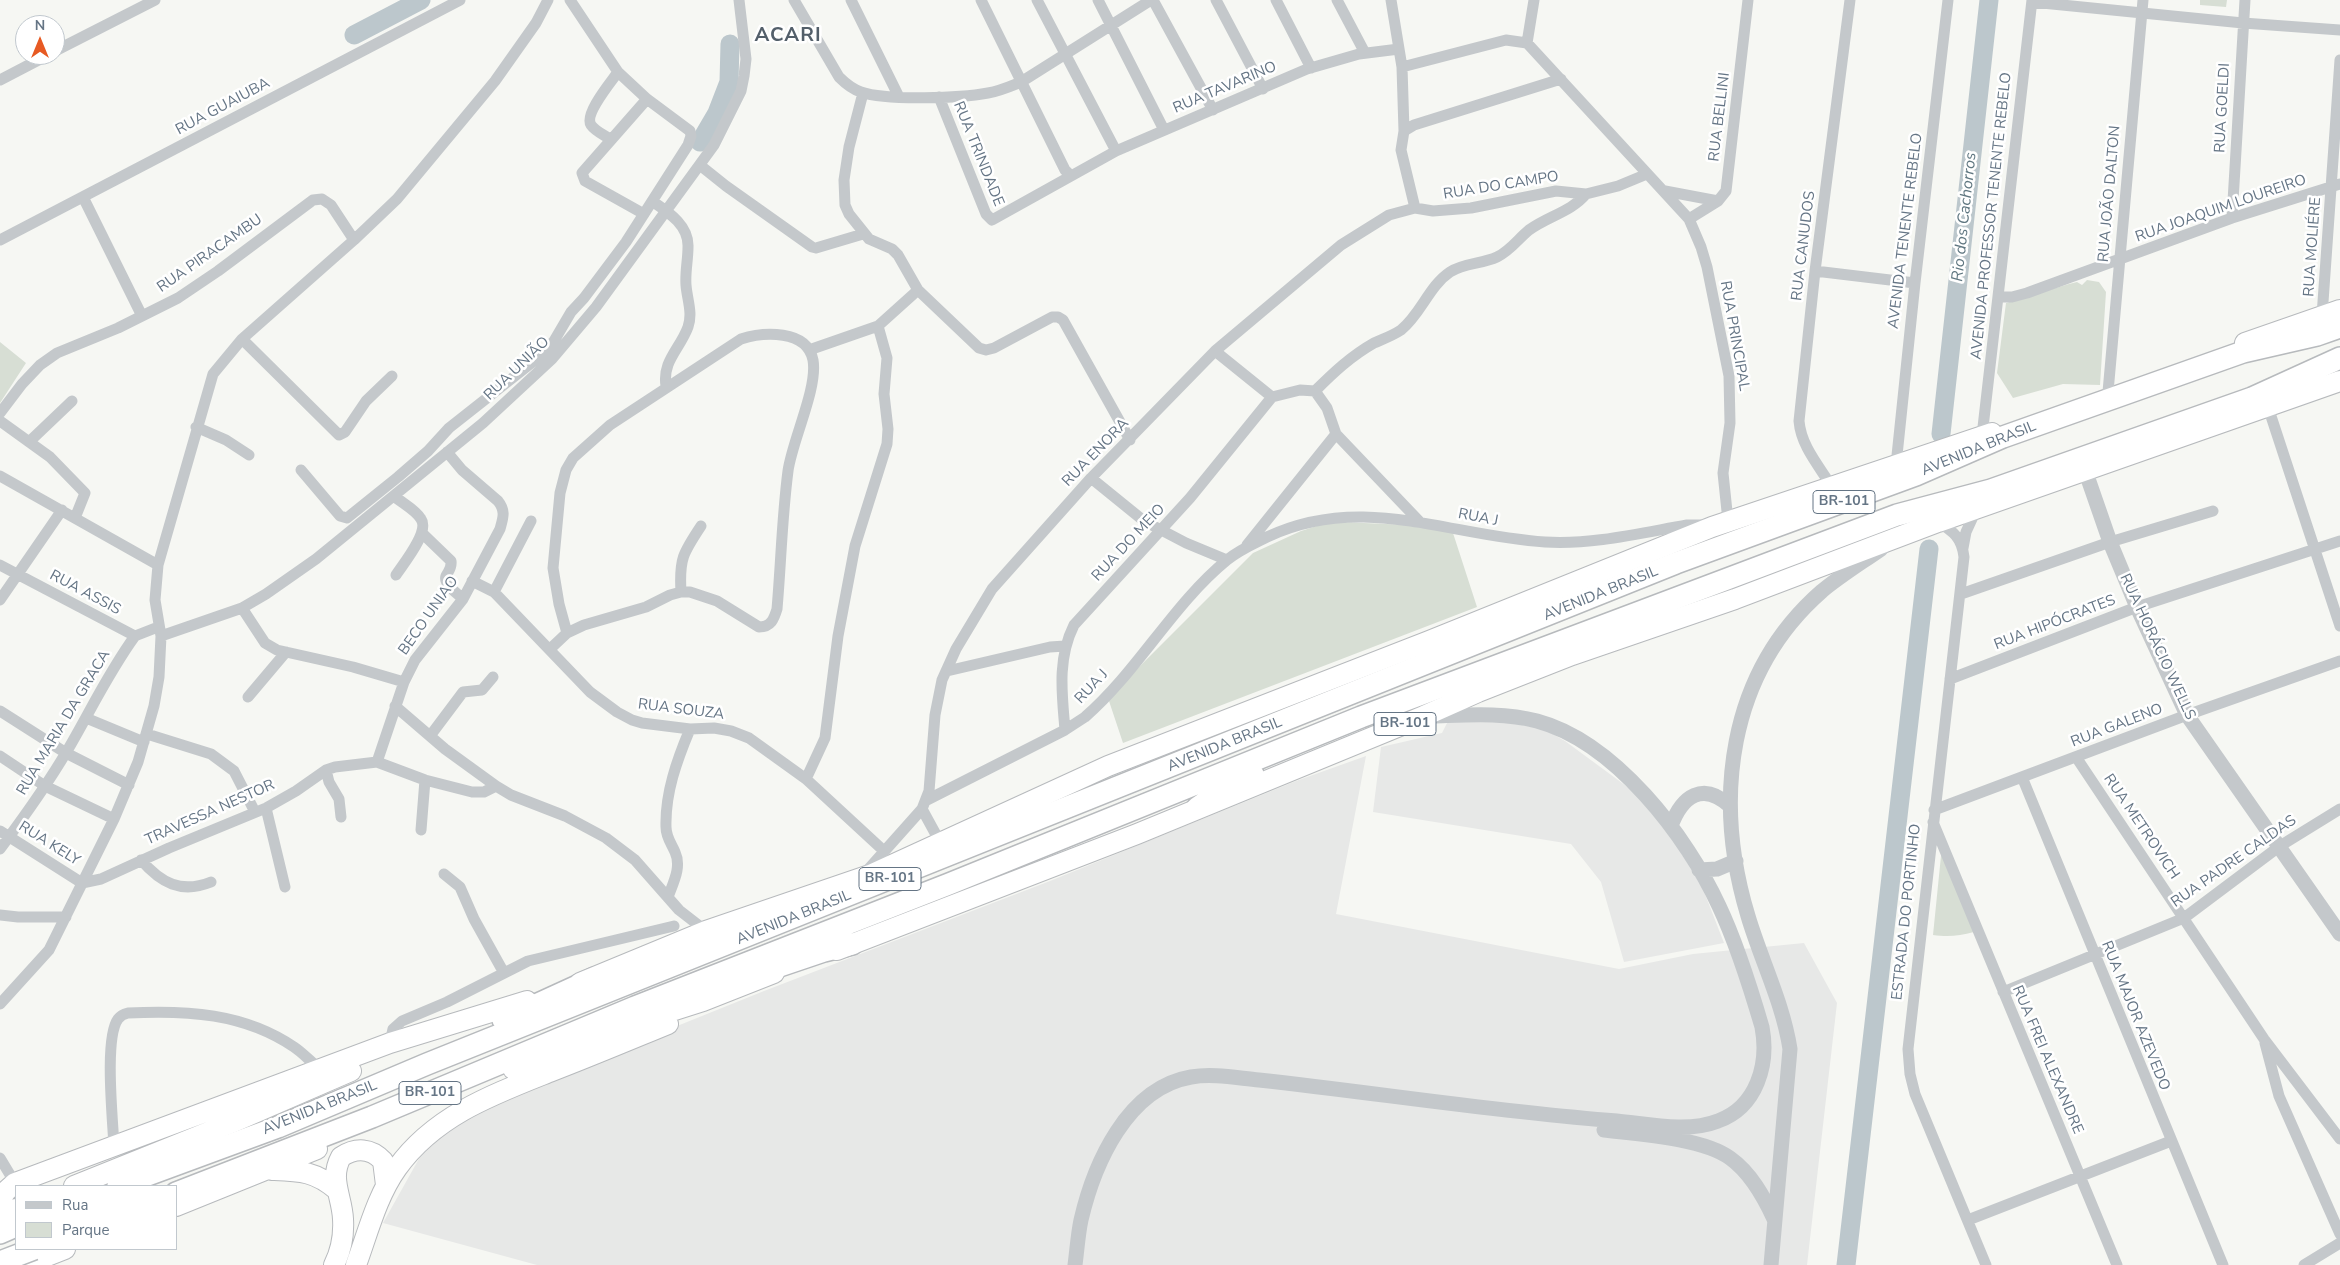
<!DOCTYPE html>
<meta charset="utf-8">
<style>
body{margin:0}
#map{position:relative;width:2340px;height:1265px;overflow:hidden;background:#f6f7f3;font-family:"Nunito Sans",sans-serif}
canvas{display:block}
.legend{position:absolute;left:15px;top:1185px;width:162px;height:65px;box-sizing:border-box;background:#fff;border:1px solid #c1c8ce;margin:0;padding:6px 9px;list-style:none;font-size:15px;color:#657585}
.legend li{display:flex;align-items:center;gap:10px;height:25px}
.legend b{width:25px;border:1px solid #c1c8ce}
.north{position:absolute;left:15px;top:15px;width:50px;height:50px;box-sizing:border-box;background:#fff;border:1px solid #c1c8ce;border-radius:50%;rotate:0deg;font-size:14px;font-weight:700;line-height:20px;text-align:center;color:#657585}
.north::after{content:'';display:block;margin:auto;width:18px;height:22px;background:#e75a23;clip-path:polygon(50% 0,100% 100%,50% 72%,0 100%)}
</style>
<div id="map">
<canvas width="2340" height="1265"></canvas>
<ul class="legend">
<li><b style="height:6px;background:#c4c8cb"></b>Rua</li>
<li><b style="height:14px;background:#d7ded4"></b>Parque</li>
</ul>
<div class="north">N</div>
</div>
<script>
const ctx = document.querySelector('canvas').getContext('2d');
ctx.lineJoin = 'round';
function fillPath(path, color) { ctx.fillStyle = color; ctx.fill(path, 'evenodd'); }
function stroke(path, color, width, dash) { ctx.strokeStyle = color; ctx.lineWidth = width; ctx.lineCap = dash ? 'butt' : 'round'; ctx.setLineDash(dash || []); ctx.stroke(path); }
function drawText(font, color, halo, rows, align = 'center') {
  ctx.font = font + ' "Nunito Sans",sans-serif'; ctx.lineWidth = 5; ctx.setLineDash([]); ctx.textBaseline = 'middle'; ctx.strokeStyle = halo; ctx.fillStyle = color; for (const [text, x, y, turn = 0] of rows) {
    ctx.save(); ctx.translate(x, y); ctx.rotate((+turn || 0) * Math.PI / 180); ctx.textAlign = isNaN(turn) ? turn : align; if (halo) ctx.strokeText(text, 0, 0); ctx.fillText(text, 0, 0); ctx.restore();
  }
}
fillPath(new Path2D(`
 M1483 718 1544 729 1565 741 1652 805 1703 889 1724 943 1624 962 1601 882 1571 844 1373 812 1381 747 1442 733 1449 719Z
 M1366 756 1336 914 1619 969 1693 954 1804 943 1837 1003 1807 1265H537L383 1223 430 1139 476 1107 764 991 1050 881 1296 781Z`), '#e7e8e7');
fillPath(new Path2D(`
 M2200 0H2227L2226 7 2200 5Z
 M2087 280 2099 282 2106 292 2100 385 2063 384 2013 398 1997 373 2006 303 2069 284 2077 282 2082 285Z
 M0 342 26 363 0 403Z
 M1341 522 1409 525 1453 533 1477 607 1123 743 1108 698 1253 553 1301 531 1320 525Z
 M1942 846 1974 932C1959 936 1948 937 1933 935Z`), '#d7ded4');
stroke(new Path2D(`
 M354 35 421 0
 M700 142 717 113 729 82 730 44
 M1941 434 1989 0
 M1846 1265 1929 549`), '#bcc7cc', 19);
const trunk = new Path2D(`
 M2245 343 2340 310
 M837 950 1137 834 1424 716 1478 692 1572 655 1735 599 1938 522 2340 381
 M580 983 706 931 870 875 1108 766 1429 641 1712 527 1992 433
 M513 1069 612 1030 703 1001 774 973
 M272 1170C300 1171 315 1171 337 1190
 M74 1186 231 1123 351 1071
 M0 1200 6 1191 15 1183 390 1043 527 1001
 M176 1206 317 1149
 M0 1216 16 1209
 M24 1265 65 1249
 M334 1265C341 1251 344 1235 343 1219 342 1196 329 1179 341 1157 356 1147 371 1148 383 1161L386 1185
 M356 1265C368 1232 377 1196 397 1168 435 1115 494 1094 552 1071 591 1056 629 1040 668 1024`);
const motorway = new Path2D(`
 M1197 808 1239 779 1253 774
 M756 974 824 951 852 944
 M503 1020 595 978
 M118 1186 278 1127 427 1064 1676 563 1916 475 2003 437 2243 352 2317 335 2340 327
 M176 1193 372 1117 635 1007 949 884 1361 717 1897 515 1991 490 2252 398 2340 358
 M0 1233 16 1226`);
stroke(trunk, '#b7babd', 22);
stroke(motorway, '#b7babd', 24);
stroke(new Path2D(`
 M794 0 839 77C846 84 852 89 861 92 887 101 961 98 988 93 1000 91 1011 86 1021 82L1151 0
 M851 0 899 97
 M981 0 1065 170 1070 175
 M1037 0 1116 151
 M1098 0 1164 130
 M1153 0 1213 110
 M1216 0 1263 89
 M1276 0 1311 68
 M1337 0 1365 53
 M1391 0 1402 67 1404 131 1401 150 1415 208
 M2032 2 2243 23 2340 30
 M1527 43 1534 0
 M55 51 155 0
 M1402 67 1506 40 1527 43 1689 219 1701 247 1707 267 1729 376 1730 423 1723 473 1728 521
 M0 80 48 55
 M863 93 849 147 844 180 845 205 849 214 869 239 892 249 898 255 918 290 979 348 986 350 994 348 1052 317H1058L1063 320 1130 440
 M939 97 986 214 992 220 1116 151 1307 69 1359 54 1399 49
 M1404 131 1414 125 1561 79
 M610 139C604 135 595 131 591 125 584 114 611 82 618 72
 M701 166 726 186 812 247 816 248 863 234
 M1665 191 1718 201
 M83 197 142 316
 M652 201C668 212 689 225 688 247 688 260 685 272 686 285 687 299 693 313 688 327 680 349 662 361 666 386
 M644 214 585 181 582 173 647 99
 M2232 218 2245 0
 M1689 219 1718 201 1726 191 1748 0
 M0 240 460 0
 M1815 271 1915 283
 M1998 297H2012L2027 293 2232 218 2340 184
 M2322 316 2340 60
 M242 339 339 435 345 432 366 401 392 376
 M809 350 878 326 918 290
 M1215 351 1272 397 1300 390 1315 391 1327 408 1336 434 1419 521
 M1315 391C1333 373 1351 356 1374 343 1383 339 1392 336 1401 330 1421 314 1429 286 1450 272 1464 263 1482 264 1497 257 1510 251 1518 239 1529 230 1548 216 1571 212 1586 194
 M2108 392 2143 0
 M2268 407 2340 626
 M0 413 22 384 40 365 57 353 118 328 178 298 218 271 313 200 322 199 331 205 354 240
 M0 421 50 457 85 493 75 518
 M196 427 226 440 249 455
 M1982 436 2032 0
 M29 442 72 401
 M1896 465 1915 283 1948 0
 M301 470 340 516 347 518 398 477 428 451 449 428 539 357 554 341 571 312 584 298 626 242 688 145 691 136 690 131 647 99 618 72 570 0
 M0 476 158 565
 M1091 478 1144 521 1186 543 1227 560
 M1832 487C1819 466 1801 446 1799 421L1815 271 1850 0
 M394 496C402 503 416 510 421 519 430 532 403 564 396 575
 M1938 522C1953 531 1962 538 1964 557L1908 1049 1910 1074 1915 1094 1986 1265
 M423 534 451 561C452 568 449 570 446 576 443 584 457 593 463 599
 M1247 545 1336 434
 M1963 548 1966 532 1977 508
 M0 565 135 636 158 627
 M472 581 494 592 590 692 617 712 632 720 642 723 690 729 714 728 731 731 749 738 806 779 884 851
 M494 592 531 521
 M681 592C679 559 683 553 701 526
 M1961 594 2110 542 2213 511
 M0 600 62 510
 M242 608 265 643 277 650 353 667 404 682
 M161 636 242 608 266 594 316 559 483 423 552 359 596 307 714 145 741 91 744 76 746 59 739 0
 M550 649 567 633 584 625 646 607 670 595 681 592H690L717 601 759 627C771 627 774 619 777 609 781 563 782 517 788 471 792 441 818 388 813 360 807 329 763 332 741 339L610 425 573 458 566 470 560 493 553 568 559 604 567 633
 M947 671 1050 647 1065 646
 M1950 679 2137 607 2340 541
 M248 697 286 652
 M395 706 445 749 496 786 511 795 565 816 606 838 635 860 679 910 706 931
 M0 711 66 753 129 785
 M86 718 144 742
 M1065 730C1062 694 1057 659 1074 625L1190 498 1272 397
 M147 734 211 754 234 771 255 812
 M430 736 463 692 482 690 493 677
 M0 756 45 786 114 819
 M2076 757 2264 1039 2340 1139
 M377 762 404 682 415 660 463 599 500 529C503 518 506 511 498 501L462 470 447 452
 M326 770 329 782 339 799 341 817
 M2022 777 2223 1265
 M806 779 825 738 838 636 855 546 887 444 888 429 884 394 887 358 878 326
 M927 800 1065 730 1085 717C1138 671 1173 604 1227 560 1239 550 1253 544 1267 537 1362 492 1448 536 1545 542 1592 545 1641 533 1687 525H1704
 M266 808 285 887
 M922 809 940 842
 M1934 810 2187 715 2340 661
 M1933 822 2117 1265
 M421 830 425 780
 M0 831 82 883 101 879 169 848 266 808 296 791 326 770 335 767 377 762 425 780 472 792H484L496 786
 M0 849C24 817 47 785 67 751 90 712 108 673 135 636
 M141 860C161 883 181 894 211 882
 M865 873 922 809 929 791 935 715 942 680 956 649 992 589 1091 478 1215 351 1341 245 1389 215 1415 208 1433 211 1471 208 1556 191 1586 194 1618 186 1647 174
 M444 874 460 887 474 919 504 973
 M668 897C673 883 682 867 675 852 671 843 666 837 666 827 665 793 677 760 690 729
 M0 915 18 917H66
 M2003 992 2184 918 2280 846 2340 809
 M0 1004 49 950 114 819 138 762 154 706 159 677 161 636 155 600 158 565 213 374 242 339 354 240 397 199 495 81 536 23 548 0
 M390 1043 393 1029 402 1021 447 1002 528 961 674 926
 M2265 1043 2279 1096 2340 1234
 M114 1147C113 1121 104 1038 118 1019 121 1015 124 1014 128 1013 186 1010 244 1013 294 1047 303 1053 311 1062 320 1069
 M0 1158 15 1183
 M1968 1220 2171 1141
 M2304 1265 2340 1243`), '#c4c8cb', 11);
stroke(new Path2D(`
 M2085 470 2110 542 2137 607 2187 715 2340 934
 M1671 826C1682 796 1703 781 1730 806
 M1699 870 1717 869 1736 861
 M1604 1130C1638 1134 1703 1138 1730 1158 1751 1173 1764 1197 1774 1219
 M1075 1265C1077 1250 1078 1234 1081 1220 1094 1164 1127 1088 1191 1077 1213 1073 1237 1078 1259 1080 1378 1093 1497 1112 1617 1121 1648 1124 1688 1133 1718 1121 1757 1107 1769 1064 1762 1027 1750 986 1737 944 1719 906 1687 836 1615 742 1537 721 1503 712 1467 715 1432 716
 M1771 1265 1790 1049C1783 1003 1761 960 1748 916 1713 800 1727 674 1822 591 1840 576 1861 563 1881 549`), '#c4c8cb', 15);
stroke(trunk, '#fff', 20);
stroke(motorway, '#fff', 21);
const motorwayBridge = new Path2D(`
 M0 1262 34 1249`);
stroke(motorwayBridge, '#b7babd', 24, []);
stroke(motorwayBridge, '#fff', 21);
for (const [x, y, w] of [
 [1844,502,62],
 [1405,724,62],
 [890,879,62],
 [430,1093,62]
]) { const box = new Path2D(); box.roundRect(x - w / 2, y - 11.5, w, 23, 4); ctx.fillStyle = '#fff'; ctx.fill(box); stroke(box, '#657585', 1); }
drawText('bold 14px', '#657585', null, [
 ["BR-101",1844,502],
 ["BR-101",1405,724],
 ["BR-101",890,879],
 ["BR-101",430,1093]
]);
drawText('15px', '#657585', '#fff', [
 ["RUA TAVARINO",1225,88,-23],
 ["RUA GUAIUBA",223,107,-28],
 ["RUA GOELDI",2223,108,-87],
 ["RUA BELLINI",1720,117,-83],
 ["RUA TRINDADE",978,154,68],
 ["RUA DO CAMPO",1501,186,-9],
 ["RUA JOÃO DALTON",2110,194,-85],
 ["RUA JOAQUIM LOUREIRO",2221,209,-19],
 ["AVENIDA PROFESSOR TENENTE REBELO",1992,216,-84],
 ["AVENIDA TENENTE REBELO",1906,231,-83],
 ["RUA CANUDOS",1804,246,-83],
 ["RUA MOLIÉRE",2313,247,-86],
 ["RUA PIRACAMBU",210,254,-35],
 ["RUA PRINCIPAL",1734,336,80],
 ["RUA UNIÃO",517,369,-44],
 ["AVENIDA BRASIL",1979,449,-22],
 ["RUA ENORA",1096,453,-46],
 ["RUA J",1478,518,11],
 ["RUA DO MEIO",1129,543,-47],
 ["RUA ASSIS",85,593,28],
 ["AVENIDA BRASIL",1601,594,-22],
 ["BECO UNIAO",429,616,-55],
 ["RUA HIPÓCRATES",2055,623,-21],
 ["RUA HORÁCIO WELLS",2157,647,65],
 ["RUA J",1092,687,-47],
 ["RUA SOUZA",681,710,7],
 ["RUA MARIA DA GRACA",64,723,-59],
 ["RUA GALENO",2117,726,-21],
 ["AVENIDA BRASIL",1225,745,-22],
 ["TRAVESSA NESTOR",210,813,-24],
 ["RUA METROVICH",2141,827,56],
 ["RUA KELY",49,844,32],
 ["RUA PADRE CALDAS",2234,862,-35],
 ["ESTRADA DO PORTINHO",1907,912,-84],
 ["AVENIDA BRASIL",794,918,-22],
 ["RUA MAJOR AZEVEDO",2135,1016,68],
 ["RUA FREI ALEXANDRE",2047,1060,67],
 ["AVENIDA BRASIL",320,1108,-22]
]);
drawText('italic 16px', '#607781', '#fff', [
 ["Rio dos Cachorros",1965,217,-84]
]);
ctx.letterSpacing = '1px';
drawText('bold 20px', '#535f6a', '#fff', [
 ["ACARI",788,36]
]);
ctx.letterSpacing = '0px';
</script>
